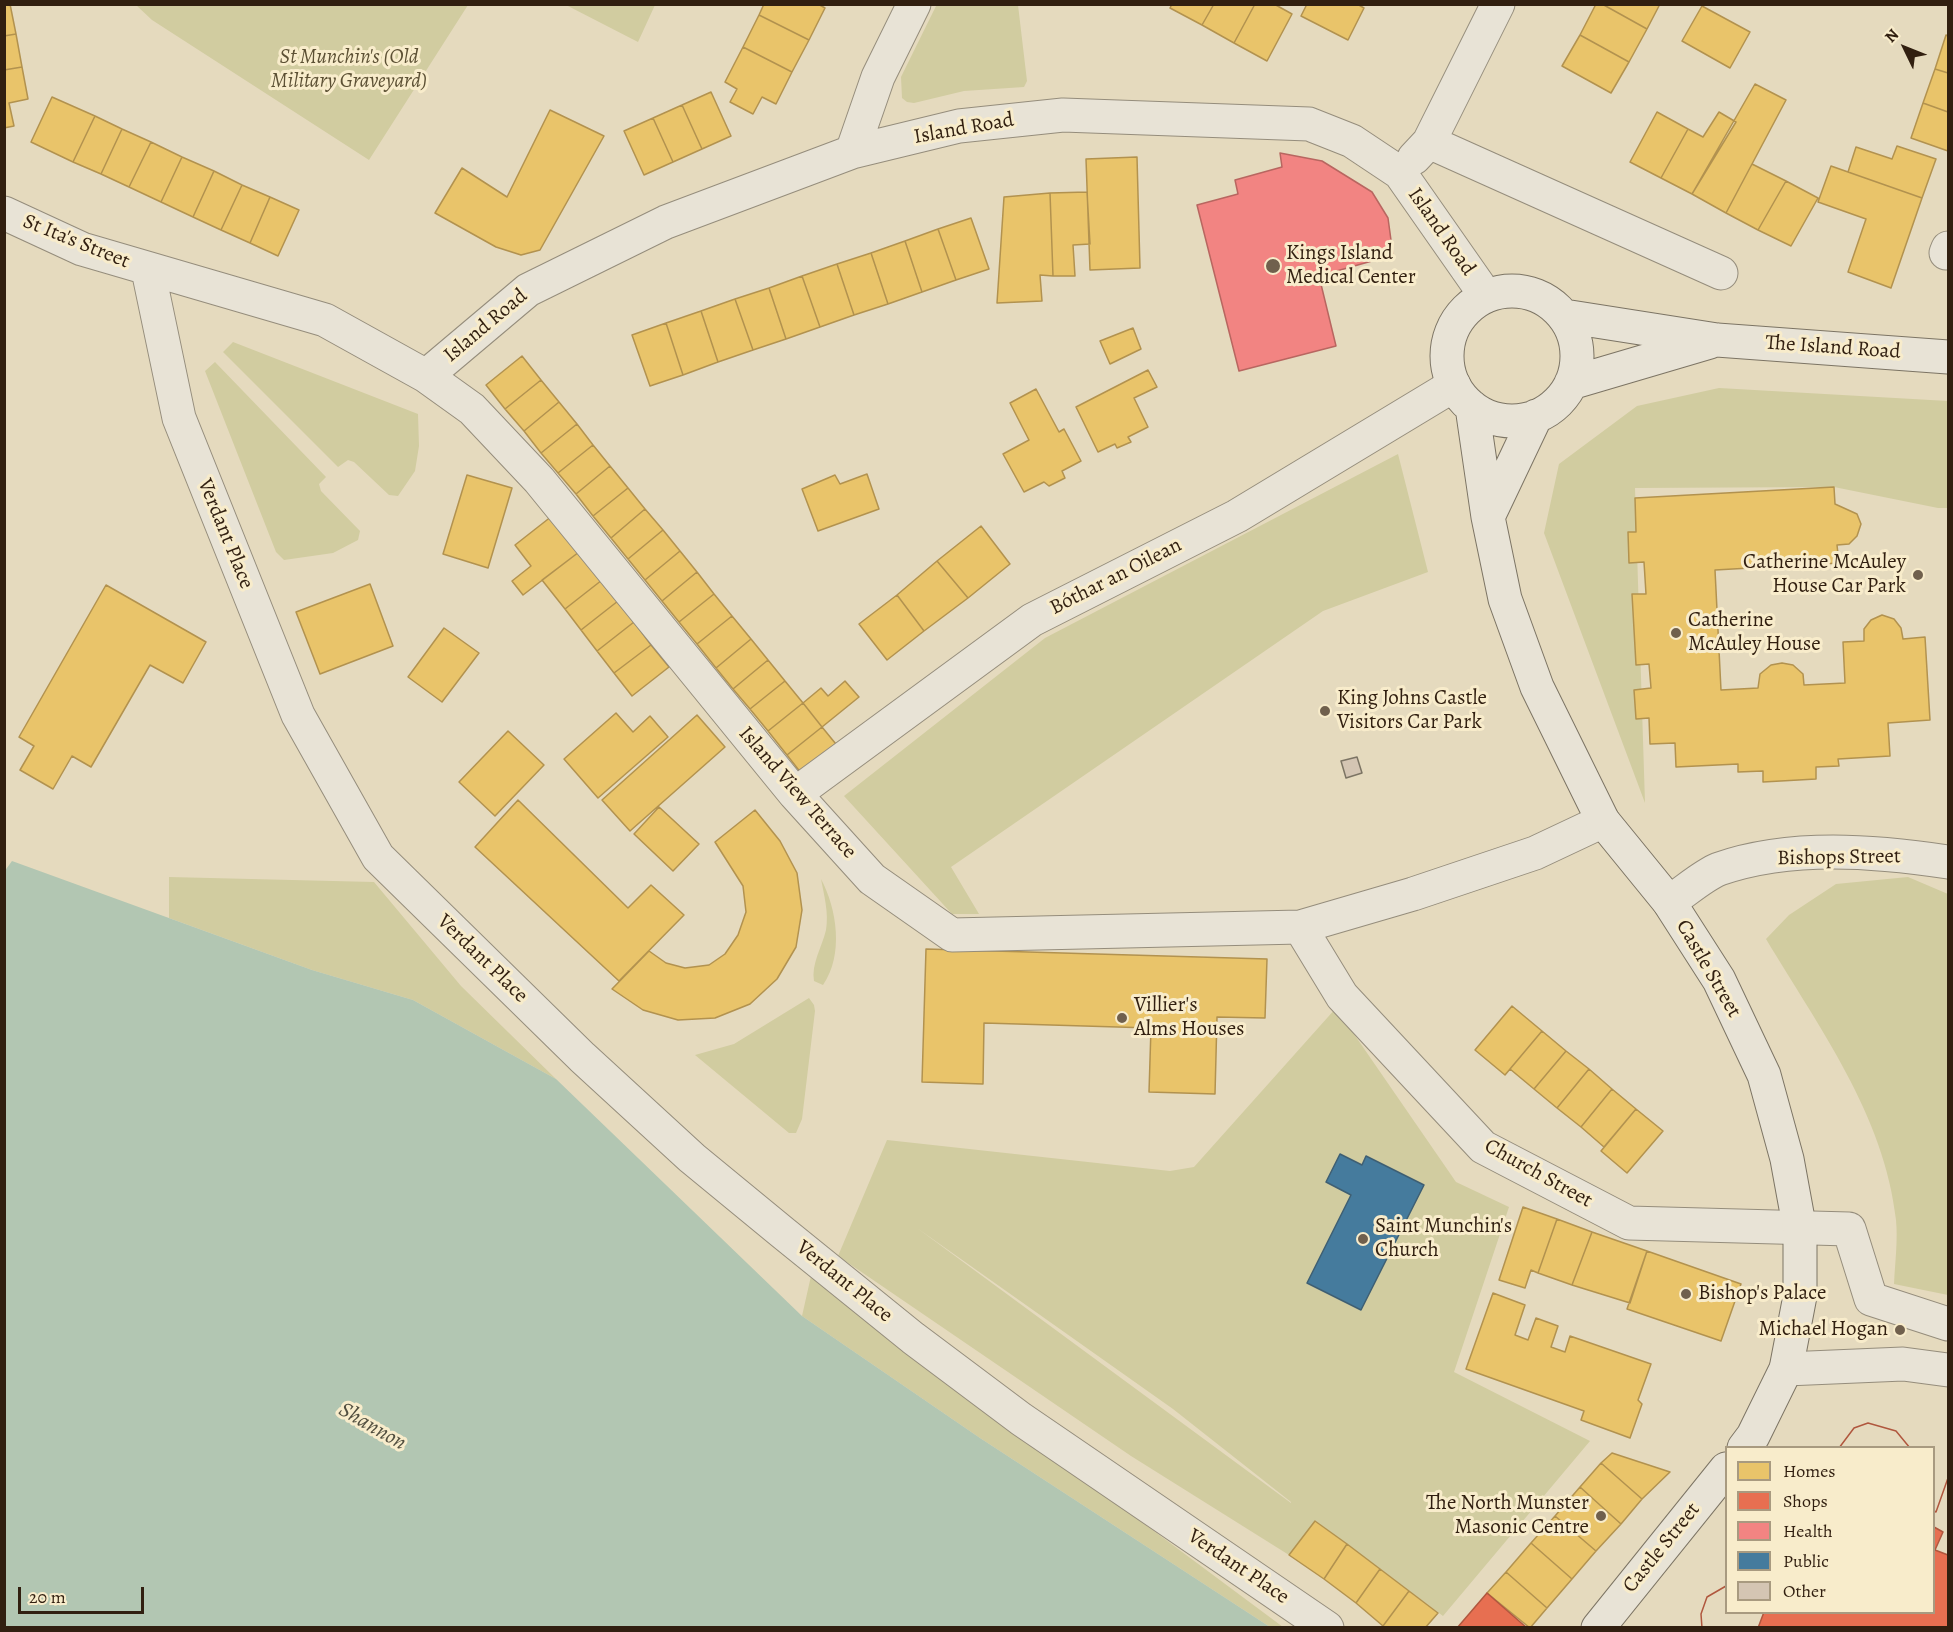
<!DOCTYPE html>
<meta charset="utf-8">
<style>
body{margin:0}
#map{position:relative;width:1953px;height:1632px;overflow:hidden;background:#e5dabe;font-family:Alegreya,serif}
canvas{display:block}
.frame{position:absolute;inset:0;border:6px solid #311f10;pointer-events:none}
.legend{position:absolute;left:1725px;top:1446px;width:210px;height:168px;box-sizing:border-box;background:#f8eccb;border:2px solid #a89a80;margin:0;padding:8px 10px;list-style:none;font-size:18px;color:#311f10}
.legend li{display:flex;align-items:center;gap:12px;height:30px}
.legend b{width:30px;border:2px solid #a89a80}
.north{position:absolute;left:1875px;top:18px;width:60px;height:60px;-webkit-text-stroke:4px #f8eccb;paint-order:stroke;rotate:313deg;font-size:16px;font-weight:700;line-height:24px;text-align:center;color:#311f10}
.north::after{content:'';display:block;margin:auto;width:21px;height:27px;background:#311f10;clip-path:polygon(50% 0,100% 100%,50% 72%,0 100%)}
.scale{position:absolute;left:18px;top:1587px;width:126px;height:27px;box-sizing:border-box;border:3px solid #311f10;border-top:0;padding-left:8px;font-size:18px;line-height:21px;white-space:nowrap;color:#311f10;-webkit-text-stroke:4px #f8eccb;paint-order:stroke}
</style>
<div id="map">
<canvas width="1953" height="1632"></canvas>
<div class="frame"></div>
<ul class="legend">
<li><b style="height:16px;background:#e9c46a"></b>Homes</li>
<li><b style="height:16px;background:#e76f51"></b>Shops</li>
<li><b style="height:16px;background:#f28482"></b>Health</li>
<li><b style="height:16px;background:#457b9d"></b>Public</li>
<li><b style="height:16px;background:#d4c5b3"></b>Other</li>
</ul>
<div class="north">N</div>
<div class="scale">20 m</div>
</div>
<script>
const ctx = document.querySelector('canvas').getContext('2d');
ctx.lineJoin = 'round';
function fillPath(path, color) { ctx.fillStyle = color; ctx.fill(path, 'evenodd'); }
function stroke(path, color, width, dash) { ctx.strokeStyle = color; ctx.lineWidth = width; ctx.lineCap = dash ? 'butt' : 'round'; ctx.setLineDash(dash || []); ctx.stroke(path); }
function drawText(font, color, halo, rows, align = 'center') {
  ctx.font = font + ' Alegreya,serif'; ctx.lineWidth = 6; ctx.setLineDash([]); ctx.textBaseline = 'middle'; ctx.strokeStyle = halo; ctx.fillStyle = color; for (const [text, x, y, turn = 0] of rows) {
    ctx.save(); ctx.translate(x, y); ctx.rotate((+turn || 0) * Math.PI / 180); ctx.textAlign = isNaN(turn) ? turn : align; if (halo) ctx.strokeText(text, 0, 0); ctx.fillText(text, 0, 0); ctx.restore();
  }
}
fillPath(new Path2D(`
 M937 4 1018 5 1027 81 1024 87 964 91 914 103 907 102 902 98 901 77Z
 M136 5H468L369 160 152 20Z
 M566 5H655L638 42Z
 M233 342 418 414 419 446 415 471 398 496 389 495 354 462 348 460 338 467 223 352Z
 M215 362 326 477 319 484 321 491 360 531 358 540 333 553 284 560 276 552 205 371Z
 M1719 388 1948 401V508H1938L1834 487 1635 488 1645 803 1544 533 1559 464 1637 406Z
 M1398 454 1428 572 1323 611 951 867 979 914H952L844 796 1045 638Z
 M169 877 374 882 461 986 556 1079 413 1000 312 970 169 918Z
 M1908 877 1948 894V1295L1894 1284C1895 1263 1898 1240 1896 1220 1885 1116 1818 1026 1766 939L1789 915 1836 884Z
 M821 879C837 909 844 955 823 985L814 981C811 964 822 947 826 930 829 913 824 895 821 879Z
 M809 998 814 1005 815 1011 802 1119 796 1133H789L695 1055 734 1044Z
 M1336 1008 1456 1182 1509 1207 1454 1372 1590 1441 1443 1616 1316 1521 1289 1555 1131 1456 838 1256 887 1140 1170 1171 1194 1167ZM917 1228 1173 1409 1291 1502V1503Z
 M811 1276 1283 1627H1270L980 1438 802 1316Z`), '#d1cca0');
fillPath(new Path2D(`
 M12 861 312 970 413 1000 556 1079 802 1316 980 1438 1270 1627H5L4 872Z`), '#b2c6b2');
const homes = new Path2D(`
 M4 4H10L16 34 4 36Z
 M764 4H818L825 8 809 40 759 15Z
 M1172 4H1214L1202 25 1170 8Z
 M1214 4H1255L1234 43 1202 25Z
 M1255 4H1274L1292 14 1267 61 1234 43Z
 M1307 4H1357L1364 8 1348 40 1301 16Z
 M1596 4H1602L1647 29 1629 62 1580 35Z
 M1602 4H1660L1647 29Z
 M1702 6 1750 32 1730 68 1682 41Z
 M759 15 809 40 792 72 743 47Z
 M16 34 22 67 4 70V36Z
 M1580 35 1629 62 1611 93 1562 66Z
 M1946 35 1948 36V73L1935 69Z
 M743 47 792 72 776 104 762 97 753 114 730 102 737 89 725 82Z
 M22 67 28 99 9 103 14 126 4 128V70Z
 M1935 69 1948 73V112L1923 103Z
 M1755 84 1786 100 1726 213 1692 194Z
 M711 92 731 136 702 149 682 105Z
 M52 97 95 116 73 162 31 142Z
 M1923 103 1948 112V151L1911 138Z
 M682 105 702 149 673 162 653 118Z
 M550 110 604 136 540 250 521 255 496 247 435 213 462 168 507 197Z
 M1657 112 1688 129 1661 178 1630 162Z
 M1719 112 1736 122 1692 194 1661 178 1688 129 1703 137Z
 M95 116 122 129 101 174 73 162Z
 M653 118 673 162 644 175 624 131Z
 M122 129 151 142 129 187 101 174Z
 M151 142 182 157 161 202 129 187Z
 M1897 146 1936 159 1922 198 1848 172 1856 147 1892 159Z
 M182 157 214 171 193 217 161 202Z
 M1137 157 1140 268 1090 270 1086 159Z
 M1752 164 1786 181 1758 230 1726 213Z
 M1831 166 1922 198 1891 288 1848 272 1866 219 1818 202Z
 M214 171 242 185 221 230 193 217Z
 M1786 181 1818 198 1791 246 1758 230Z
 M242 185 270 197 250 243 221 230Z
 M1087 192 1090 244 1073 245 1075 276H1053L1050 193Z
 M1050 193 1053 276 1040 275 1042 301 997 303 1004 197Z
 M270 197 299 210 278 256 250 243Z
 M971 218 989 269 956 280 938 229Z
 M938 229 956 280 922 292 905 241Z
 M905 241 922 292 888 304 871 253Z
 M871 253 888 304 854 315 837 264Z
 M837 264 854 315 820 327 802 276Z
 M802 276 820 327 786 339 769 288Z
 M769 288 786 339 753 350 735 299Z
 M735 299 753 350 718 362 701 311Z
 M701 311 718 362 683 375 666 323Z
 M666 323 683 375 650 386 632 335Z
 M1133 328 1141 349 1110 364 1100 341Z
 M522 356 541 380 505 409 486 385Z
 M1148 370 1157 387 1134 398 1148 427 1128 437 1131 442 1117 448 1115 444 1098 452 1076 407Z
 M541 380 559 402 524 431 505 409Z
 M1036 389 1059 432 1064 429 1081 461 1062 471 1065 478 1049 486 1044 482 1024 492 1003 454 1029 440 1010 403Z
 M559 402 577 424 541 453 524 431Z
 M577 424 593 445 558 473 541 453Z
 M593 445 610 466 576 494 558 473Z
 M610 466 628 488 593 516 576 494Z
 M867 474 879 509 818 531 802 489 835 475 840 484Z
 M467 475 512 488 488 568 443 554Z
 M1834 487 1835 504 1857 514 1861 524 1857 536 1849 544 1837 545 1839 563 1715 570 1721 690 1758 688 1760 674 1771 665 1782 663 1793 665 1803 674 1804 685 1845 683 1843 642 1864 641V629L1871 620 1882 615 1894 619 1901 628 1903 639 1925 637 1930 720 1888 723 1890 756 1838 759 1839 766 1816 767V779L1763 782V771L1738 772V764L1676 767 1675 743 1650 744 1649 718 1636 719 1634 690 1651 688 1649 664 1636 665 1632 594H1646L1644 562 1629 563 1628 532H1636L1635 498Z
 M628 488 645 509 611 538 593 516Z
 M645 509 663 530 628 559 611 538Z
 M552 516 579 552 523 595 512 581 531 566 515 545Z
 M981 526 1010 564 968 598 937 561Z
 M663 530 680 551 645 580 628 559Z
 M680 551 697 572 662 601 645 580Z
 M579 552 602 580 565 609 542 580Z
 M937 561 968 598 924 631 897 595Z
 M697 572 714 594 679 622 662 601Z
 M602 580 618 601 581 630 565 609Z
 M370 584 393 646 320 674 296 612Z
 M106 585 206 642 183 683 150 665 91 767 72 756 53 789 20 770 34 746 19 737Z
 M714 594 732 616 697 644 679 622Z
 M897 595 924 631 887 660 859 624Z
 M618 601 634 622 597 651 581 630Z
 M732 616 751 639 716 668 697 644Z
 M634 622 651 645 614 673 597 651Z
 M444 628 479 653 442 702 408 677Z
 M751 639 768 660 733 689 716 668Z
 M651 645 669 667 632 696 614 673Z
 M768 660 785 681 750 709 733 689Z
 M785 681 803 703 768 731 750 709Z
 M845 681 859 697 822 727 803 703 821 688 828 696Z
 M803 703 822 727 787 755 768 731Z
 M616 713 633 732 650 716 668 737 598 798 564 759Z
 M697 715 725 747 630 831 602 800Z
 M822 727 840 749 805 778 787 755Z
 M508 731 544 765 495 816 459 782Z
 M518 800 628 908 651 885 684 915 619 981 475 847Z
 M659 807 699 844 673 871 634 834Z
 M755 810 780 841 797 873 802 910 796 947 777 979 750 1004 715 1018 678 1020 643 1010 612 989 649 951 666 963 685 968 709 965 725 954 738 935 746 912 743 886 715 842Z
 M926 949 1267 959 1265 1018 1217 1017 1215 1094 1149 1092 1151 1028 984 1023 983 1084 922 1082Z
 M1512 1006 1542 1031 1505 1075 1475 1050Z
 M1542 1031 1566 1051 1534 1089 1510 1069Z
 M1566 1051 1589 1069 1557 1108 1534 1089Z
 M1589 1069 1612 1089 1581 1127 1557 1108Z
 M1612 1089 1636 1109 1604 1147 1581 1127Z
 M1636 1109 1663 1131 1627 1173 1601 1151Z
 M1523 1207 1557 1219 1538 1273 1531 1270 1525 1288 1499 1280Z
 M1557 1219 1592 1232 1572 1285 1538 1273Z
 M1592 1232 1647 1251 1630 1303 1572 1285Z
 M1647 1251 1741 1284 1721 1341 1627 1309Z
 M1493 1293 1525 1305 1515 1335 1528 1340 1536 1318 1558 1326 1551 1347 1565 1352 1570 1336 1651 1364 1638 1400 1642 1404 1630 1438 1581 1420 1584 1411 1466 1369Z
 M1612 1453 1670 1472 1642 1499 1601 1463Z
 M1601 1463 1642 1499 1621 1524 1580 1487Z
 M1580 1487 1621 1524 1596 1551 1555 1516Z
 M1555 1516 1596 1551 1572 1579 1531 1543Z
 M1315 1521 1347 1544 1324 1579 1289 1555Z
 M1531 1543 1572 1579 1547 1608 1506 1572Z
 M1347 1544 1380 1569 1356 1603 1324 1579Z
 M1380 1569 1409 1591 1383 1626 1356 1603Z
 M1506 1572 1547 1608 1530 1628 1487 1593Z
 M1409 1591 1438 1613 1425 1628H1385L1383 1626Z`);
fillPath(homes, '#e9c46a');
stroke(homes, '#b2924f', 1.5);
const shops = new Path2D(`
 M1868 1423 1896 1431 1910 1448H1839L1854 1428Z
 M1868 1423 1896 1431 1910 1448H1839L1854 1428Z
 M1948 1478V1555L1935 1550 1943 1532 1934 1527V1511L1936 1512Z
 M1948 1478V1628H1702L1701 1614 1707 1597 1726 1586V1612H1934V1511L1936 1512Z
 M1726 1586V1612H1764L1758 1628H1702L1701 1614 1707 1597Z
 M1487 1593 1527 1628H1457Z`);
fillPath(shops, '#e76f51');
stroke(shops, '#b0573e', 1.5);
const health = new Path2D(`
 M1280 153 1322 161 1372 192 1388 218 1393 255 1319 276 1336 346 1239 371 1197 205 1238 194 1235 180 1282 167Z`);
fillPath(health, '#f28482');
stroke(health, '#b86660', 1.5);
const public = new Path2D(`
 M1340 1154 1362 1165 1366 1156 1424 1185 1361 1310 1307 1283 1351 1195 1326 1182Z`);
fillPath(public, '#457b9d');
stroke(public, '#3f5f73', 1.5);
const building = new Path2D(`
 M1357 757 1362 773 1346 778 1341 761Z`);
fillPath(building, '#d4c5b3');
stroke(building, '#7c7464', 1.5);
const street = new Path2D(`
 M1429 142 1721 273
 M852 152 878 77 914 4
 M1414 158 1429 142 1498 4
 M4 213 82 249 325 320 426 376 472 409 539 480 795 794 872 879 952 935 1300 927 1413 894 1535 853 1603 821
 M1946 253 1948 248
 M148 270 179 418 298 715 378 857 582 1057 692 1158 782 1232 913 1338 1021 1419 1327 1628
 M426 376 528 290 666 222 852 152 959 126 1063 115 1309 124 1352 141 1400 173 1486 296
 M795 794 1032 620 1237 516 1454 385
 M1669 902C1685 892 1702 876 1719 869 1791 844 1875 851 1948 862
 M1300 927 1342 996 1483 1147 1629 1223 1849 1229 1871 1299 1948 1324
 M1786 1369 1903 1364 1948 1370`);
const secondary = new Path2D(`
 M1447 356a65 65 0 1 1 130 0a65 65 0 1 1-130 0Z
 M1564 316 1717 340 1948 357
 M1571 383 1710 342
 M1472 407 1488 517 1505 599 1537 687 1603 821 1669 902 1719 980 1764 1075 1787 1159 1800 1230V1296L1786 1369 1753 1436 1744 1448
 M1488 517 1536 416
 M1598 1628 1726 1469`);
stroke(street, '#958d7c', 35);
stroke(secondary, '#7c7464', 35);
stroke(street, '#e8e3d6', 33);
stroke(secondary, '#e8e3d6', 33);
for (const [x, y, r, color] of [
 [1273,266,8,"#70604d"],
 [1918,575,6,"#70604d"],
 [1676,633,6,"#70604d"],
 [1325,711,6,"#70604d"],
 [1122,1018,6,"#70604d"],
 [1363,1239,6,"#70604d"],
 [1686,1294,6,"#70604d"],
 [1900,1330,6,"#70604d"],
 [1601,1516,6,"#70604d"]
]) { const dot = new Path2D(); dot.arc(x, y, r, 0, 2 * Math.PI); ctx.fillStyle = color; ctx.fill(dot); stroke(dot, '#f8eccb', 2); }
drawText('italic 21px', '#5c5034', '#f8eccb', [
 ["St Munchin's (Old",349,58],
 ["Military Graveyard)",349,82]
]);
drawText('21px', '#311f10', '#f8eccb', [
 ["Island Road",964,129,-10],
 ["Island Road",1441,232,55],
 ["St Ita's Street",76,242,22],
 ["Island Road",486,326,-40],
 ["The Island Road",1833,348,4],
 ["Verdant Place",225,534,68],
 ["Bóthar an Oilean",1116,577,-27],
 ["Island View Terrace",797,793,49],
 ["Bishops Street",1839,858,-1],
 ["Verdant Place",482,959,44],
 ["Castle Street",1708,969,60],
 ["Church Street",1538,1174,29],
 ["Verdant Place",844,1282,39],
 ["Castle Street",1662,1548,-51],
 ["Verdant Place",1238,1567,34]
]);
drawText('21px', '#311f10', '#f8eccb', [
 ["Kings Island",1286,254],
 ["Medical Center",1286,278],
 ["Catherine McAuley",1906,563,"right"],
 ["House Car Park",1906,587,"right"],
 ["Catherine",1688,621],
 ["McAuley House",1688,645],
 ["King Johns Castle",1337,699],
 ["Visitors Car Park",1337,723],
 ["Villier's",1134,1006],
 ["Alms Houses",1134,1030],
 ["Saint Munchin's",1375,1227],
 ["Church",1375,1251],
 ["Bishop's Palace",1698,1294],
 ["Michael Hogan",1888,1330,"right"],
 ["The North Munster",1589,1504,"right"],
 ["Masonic Centre",1589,1528,"right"]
], 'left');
drawText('italic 22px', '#514e3f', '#f8eccb', [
 ["Shannon",372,1427,30]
]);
</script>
